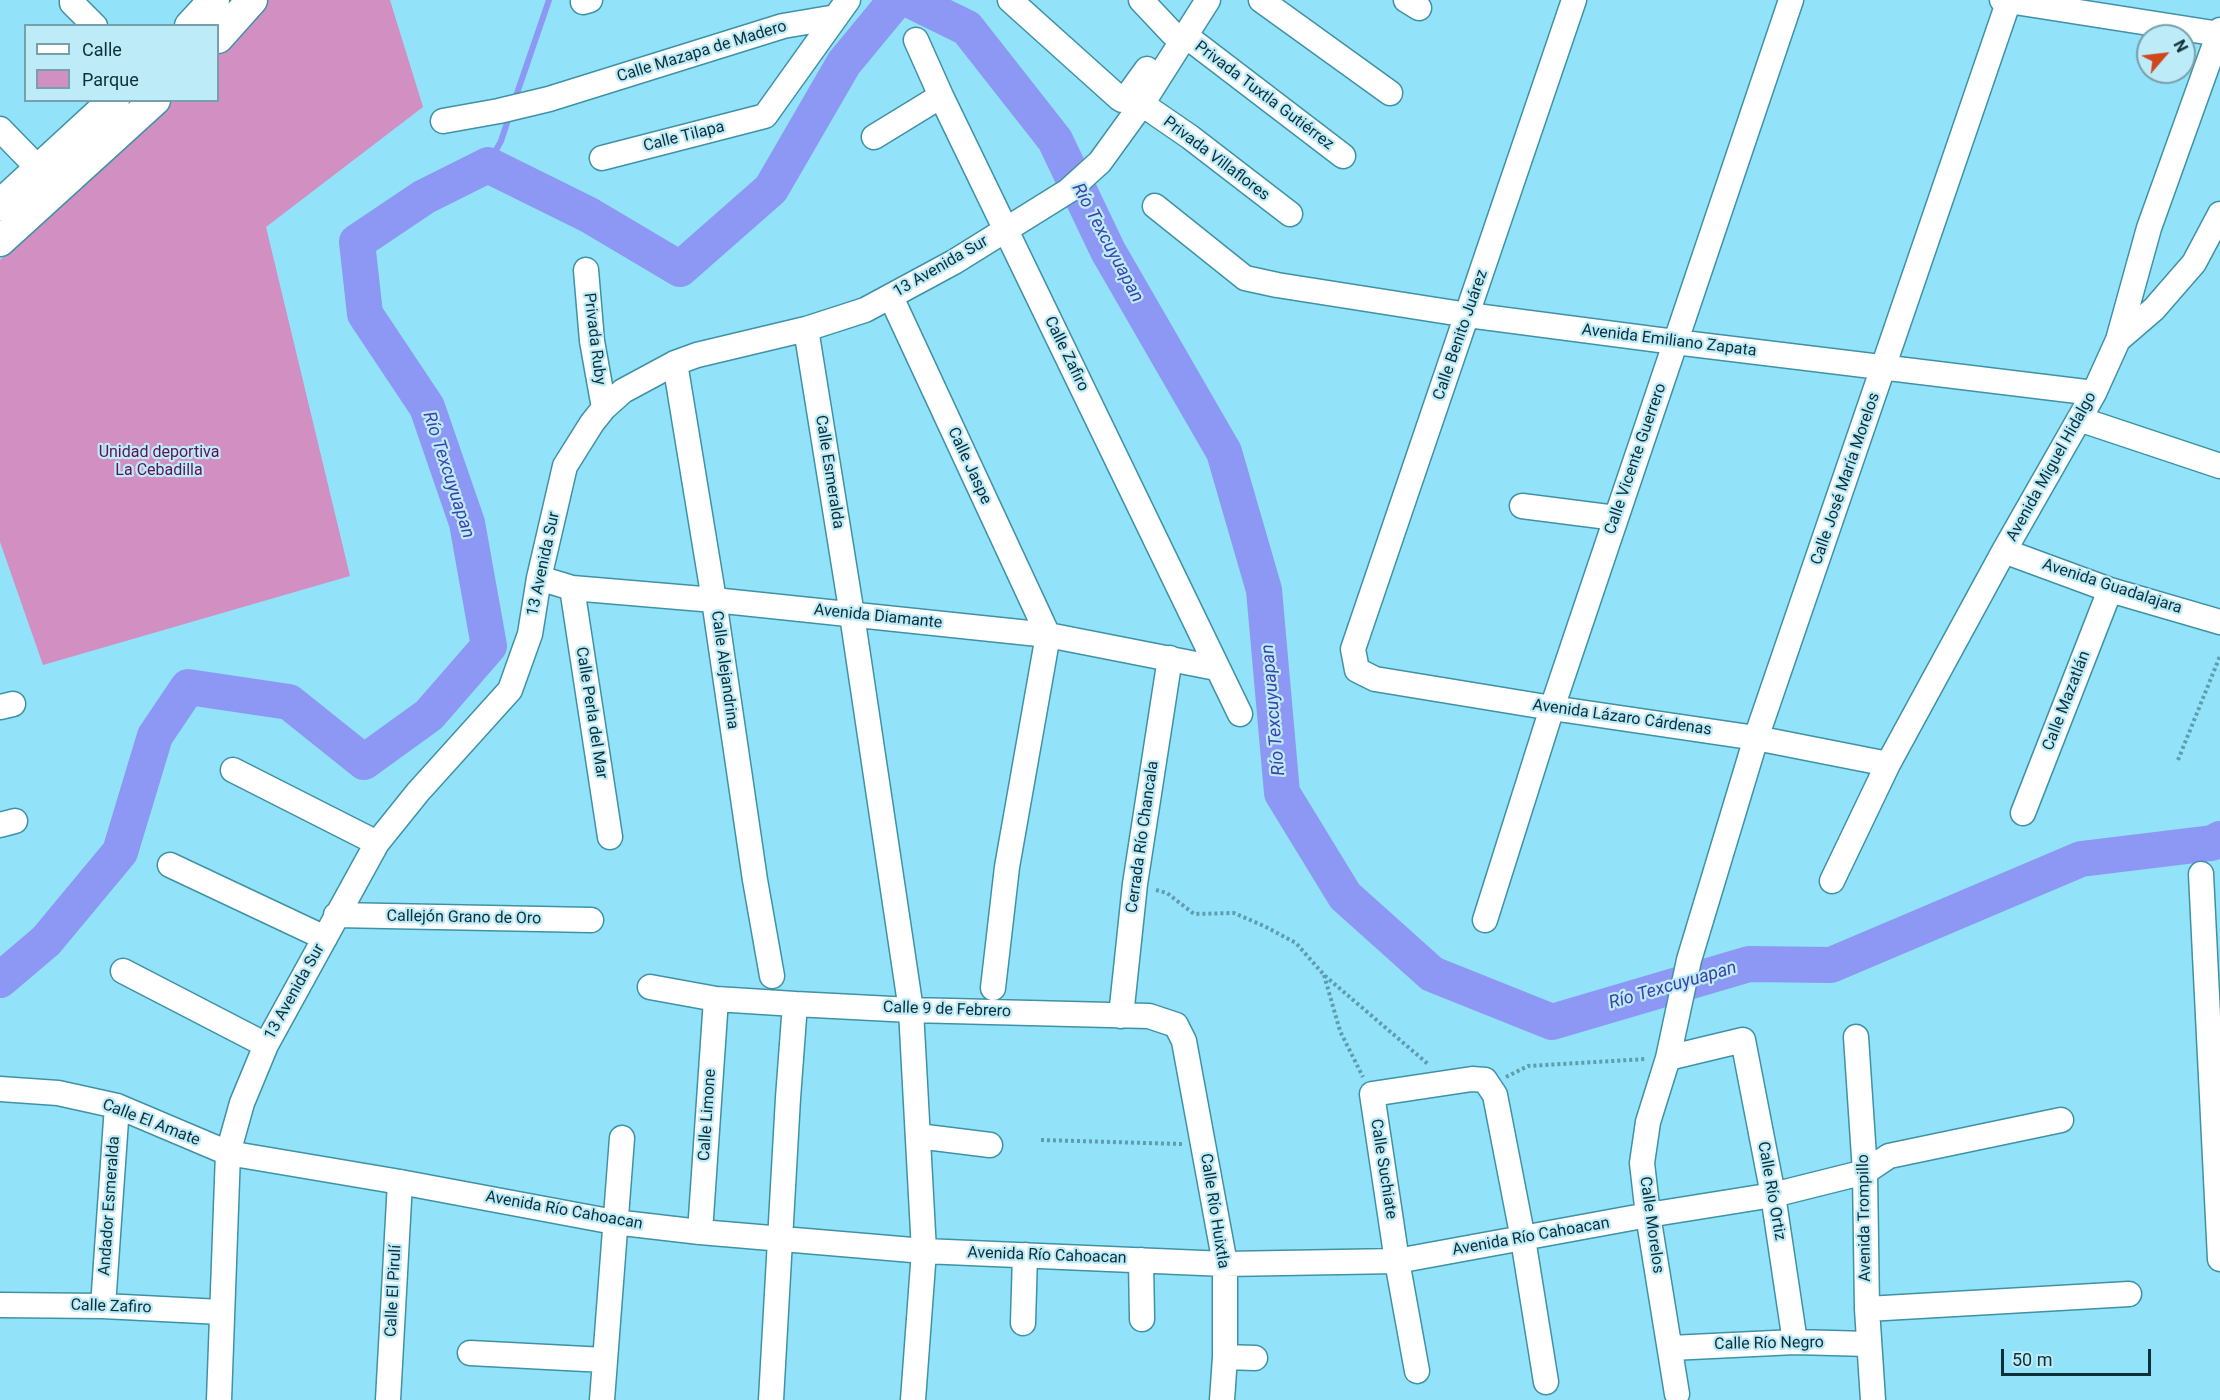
<!DOCTYPE html>
<meta charset="utf-8">
<style>
body{margin:0}
#map{position:relative;width:2220px;height:1400px;overflow:hidden;background:#92e3f9;font-family:Roboto,sans-serif}
canvas{display:block}
.legend{position:absolute;left:24px;top:24px;width:195px;height:78px;box-sizing:border-box;background:#bdebf8;border:2px solid #76a0ab;margin:0;padding:8px 10px;list-style:none;font-size:18px;color:#0c2f38}
.legend li{display:flex;align-items:center;gap:12px;height:30px}
.legend b{width:30px;border:2px solid #76a0ab}
.north{position:absolute;left:2136px;top:24px;width:60px;height:60px;box-sizing:border-box;background:#bdebf8;border:2px solid #76a0ab;border-radius:50%;rotate:62deg;font-size:16px;font-weight:700;line-height:24px;text-align:center;color:#0c2f38}
.north::after{content:'';display:block;margin:auto;width:21px;height:27px;background:#d0471c;clip-path:polygon(50% 0,100% 100%,50% 72%,0 100%)}
.scale{position:absolute;left:2001px;top:1349px;width:150px;height:27px;box-sizing:border-box;border:3px solid #0c2f38;border-top:0;padding-left:8px;font-size:18px;line-height:21px;white-space:nowrap;color:#0c2f38;-webkit-text-stroke:4px #bdebf8;paint-order:stroke}
</style>
<div id="map">
<canvas width="2220" height="1400"></canvas>
<ul class="legend">
<li><b style="height:8px;background:#fff"></b>Calle</li>
<li><b style="height:16px;background:#d28fc1"></b>Parque</li>
</ul>
<div class="north">N</div>
<div class="scale">50 m</div>
</div>
<script>
const ctx = document.querySelector('canvas').getContext('2d');
ctx.lineJoin = 'round';
function fillPath(path, color) { ctx.fillStyle = color; ctx.fill(path, 'evenodd'); }
function stroke(path, color, width, dash) { ctx.strokeStyle = color; ctx.lineWidth = width; ctx.lineCap = dash ? 'butt' : 'round'; ctx.setLineDash(dash || []); ctx.stroke(path); }
function drawText(font, color, halo, rows, align = 'center') {
  ctx.font = font + ' Roboto,sans-serif'; ctx.lineWidth = 4.5; ctx.setLineDash([]); ctx.textBaseline = 'middle'; ctx.strokeStyle = halo; ctx.fillStyle = color; for (const [text, x, y, turn = 0] of rows) {
    ctx.save(); ctx.translate(x, y); ctx.rotate((+turn || 0) * Math.PI / 180); ctx.textAlign = isNaN(turn) ? turn : align; if (halo) ctx.strokeText(text, 0, 0); ctx.fillText(text, 0, 0); ctx.restore();
  }
}
fillPath(new Path2D(`
 M262 0H390L423 107 266 227 350 576 43 665 0 542V260L161 101 218 100V44Z`), '#d28fc1');
stroke(new Path2D(`
 M514 102 549 0
 M488 165 501 141 510 114`), '#8c98f3', 6);
stroke(new Path2D(`
 M910 0 967 28 1055 140 1108 251 1224 452 1264 590 1282 793 1345 896 1432 974 1552 1022 1749 964 1831 965 2081 859 2212 843 2220 839
 M0 980 46 941 120 852 155 736 188 687 289 702 364 762 429 715 489 646 467 523 427 407 365 314 357 242 424 197 488 165 589 215 680 269 771 189 844 63 896 0`), '#8c98f3', 36);
const minor = new Path2D(`
 M72 0V3L95 26
 M1010 0 1119 98 1122 100 1126 98 1147 69
 M1141 0 1173 34 1186 36 1343 156
 M1261 0 1390 93
 M1406 0 1419 8
 M1574 0 1353 649 1357 670 1375 679 1552 708 1756 738 1888 764
 M2002 0 2219 34
 M583 2 590 0
 M916 40 941 96 1240 714
 M1142 104 1190 137 1290 214
 M443 121 499 111 549 99 783 26 836 17
 M0 129 39 169
 M874 137 941 96
 M602 158 765 116 848 0
 M1155 206 1245 278 1277 285 1468 315 1675 342 2094 393
 M586 270 592 341 604 408
 M891 297 1048 635 1007 867 993 988
 M806 329 852 615 911 1010 924 1251 913 1400
 M2118 340 2154 309 2194 263 2220 214
 M675 363 714 600 755 880 772 976
 M2079 419 2220 466
 M1522 506 1616 518
 M2004 551 2110 590 2220 622
 M539 578 572 588 714 600 1048 635 1216 668
 M572 588 610 837
 M0 707 13 704
 M233 770 377 843
 M2023 813 2110 590
 M0 825 15 821
 M170 865 325 938
 M2201 874 2220 1259
 M1832 881 1888 764 2004 551 2094 393 2118 340 2149 228 2220 30
 M336 915 591 920
 M1485 920 1552 708 1791 0
 M123 971 266 1045
 M650 987 716 999 795 1004 911 1010 1149 1016 1176 1025 1184 1041 1225 1264V1357L1222 1400
 M1121 1016 1135 884 1170 658
 M1856 1037 1865 1172 1867 1309 1873 1400
 M1668 1058 1743 1040 1773 1195 1795 1342
 M0 1089 58 1093 117 1106 228 1153 400 1182 614 1222 700 1232 924 1251 1225 1264 1397 1261 1648 1215 1773 1195 1865 1172 1889 1156 2061 1120
 M918 1136 990 1145
 M700 1232 716 999
 M1141 1260 1142 1319
 M0 1305 103 1306 221 1312
 M103 1306 117 1106
 M1867 1309 2129 1294
 M1023 1323 1025 1255
 M1671 1348 1795 1342 1868 1344
 M470 1353 605 1360
 M1225 1357 1255 1358
 M1417 1371 1397 1261 1372 1094 1472 1079 1485 1080 1495 1095 1523 1239 1546 1382
 M1677 1394 1648 1215 1642 1163 1648 1122 1668 1058 1689 960 1756 738 2009 0
 M219 1400 228 1153 242 1103 266 1045 377 843 418 792 510 690 530 634 539 578 565 466 592 423 604 408 623 391 675 363 697 355 806 329 865 310 954 262 1068 191 1100 162 1142 104 1208 0
 M388 1400 400 1182
 M602 1400 622 1138
 M771 1400 788 1098 795 1004`);
const major = new Path2D(`
 M190 26 214 0
 M218 38 252 0
 M0 205 114 100
 M0 241 155 100`);
stroke(minor, '#3f92a6', 27);
stroke(major, '#3f92a6', 33);
stroke(new Path2D(`
 M2178 760 2220 656
 M1156 890 1167 893 1194 914 1234 913 1264 926 1296 943 1324 975 1428 1064
 M1324 975 1340 1031 1363 1077
 M1506 1077 1528 1066 1646 1059
 M1041 1140 1182 1144`), '#5e9dae', 4, [3, 3]);
stroke(minor, '#fff', 24);
stroke(major, '#fff', 30);
drawText('16px', '#0c2f38', '#bdebf8', [
 ["Calle Mazapa de Madero",702,52,-17],
 ["Privada Tuxtla Gutiérrez",1264,96,37],
 ["Calle Tilapa",684,137,-14],
 ["Privada Villaflores",1216,159,37],
 ["13 Avenida Sur",941,267,-30],
 ["Calle Benito Juárez",1461,335,-71],
 ["Privada Ruby",594,339,83],
 ["Avenida Emiliano Zapata",1669,341,7],
 ["Calle Zafiro",1066,354,64],
 ["Calle Vicente Guerrero",1636,459,-71],
 ["Calle Jaspe",969,466,65],
 ["Avenida Miguel Hidalgo",2052,467,-61],
 ["Calle Esmeralda",829,472,81],
 ["Calle José María Morelos",1846,479,-71],
 ["13 Avenida Sur",544,564,-78],
 ["Avenida Guadalajara",2112,587,18],
 ["Avenida Diamante",878,617,6],
 ["Calle Alejandrina",724,670,82],
 ["Calle Mazatlán",2067,701,-69],
 ["Calle Perla del Mar",591,713,81],
 ["Avenida Lázaro Cárdenas",1622,718,8],
 ["Cerrada Río Chancala",1143,837,-82],
 ["Callejón Grano de Oro",464,918,1],
 ["13 Avenida Sur",295,992,-61],
 ["Calle 9 de Febrero",947,1010,2],
 ["Calle Limone",708,1115,-86],
 ["Calle El Amate",151,1123,21],
 ["Calle Suchiate",1383,1169,81],
 ["Calle Río Ortiz",1771,1191,80],
 ["Andador Esmeralda",110,1206,-86],
 ["Avenida Río Cahoacan",564,1211,10],
 ["Calle Río Huixtla",1214,1211,81],
 ["Avenida Trompillo",1865,1218,-91],
 ["Calle Morelos",1651,1225,82],
 ["Avenida Río Cahoacan",1531,1237,-10],
 ["Avenida Río Cahoacan",1047,1256,2],
 ["Calle El Pirulí",394,1291,-87],
 ["Calle Zafiro",111,1307,2],
 ["Calle Río Negro",1769,1344,-1]
]);
drawText('16px', '#5f1251', '#bdebf8', [
 ["Unidad deportiva",159,453],
 ["La Cebadilla",159,471]
]);
drawText('italic 18px', '#3f40a9', '#bdebf8', [
 ["Río Texcuyuapan",1107,243,62],
 ["Río Texcuyuapan",448,475,72],
 ["Río Texcuyuapan",1274,710,-95],
 ["Río Texcuyuapan",1673,986,-16]
]);
</script>
